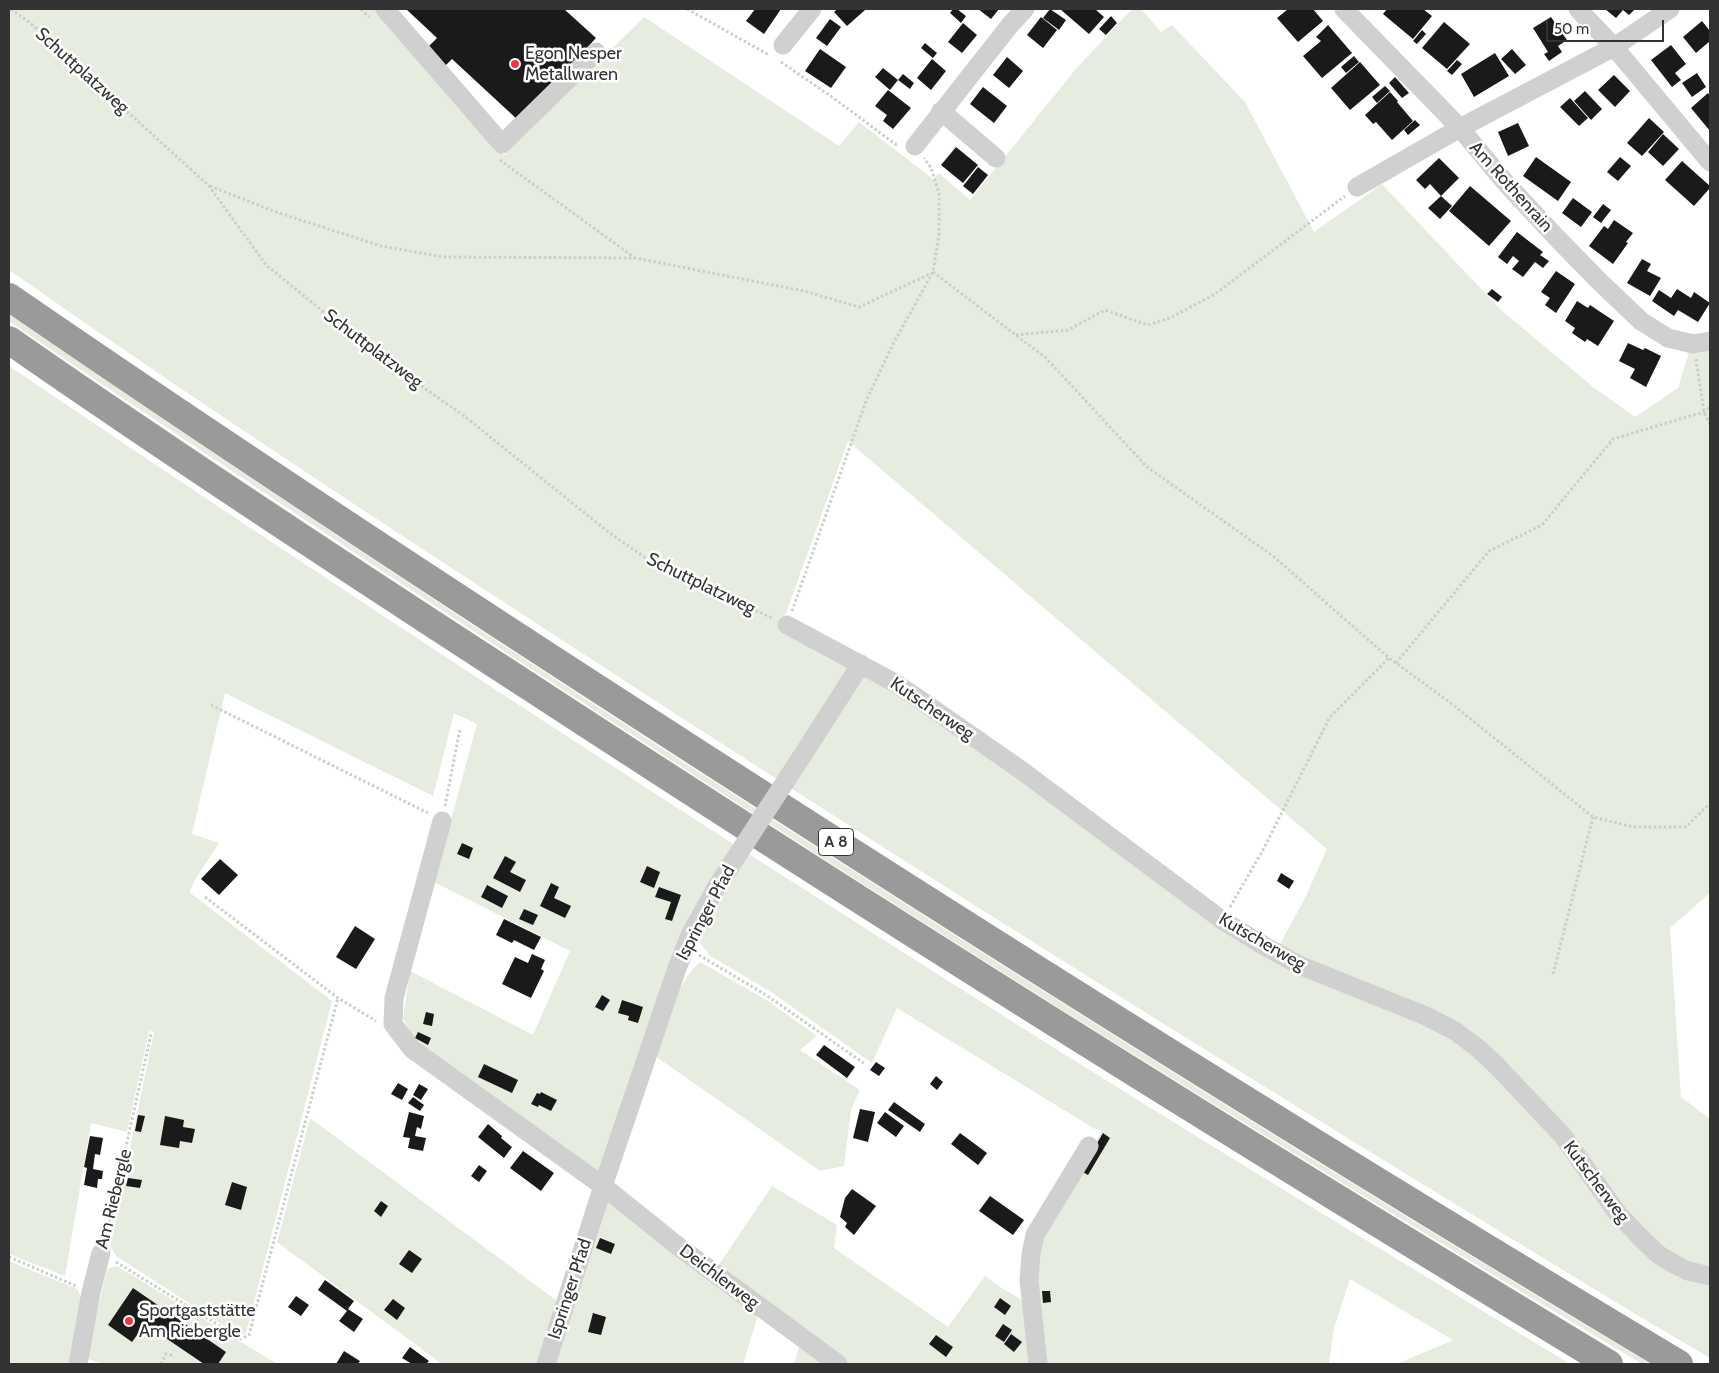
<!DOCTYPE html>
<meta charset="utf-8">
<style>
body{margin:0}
#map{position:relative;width:1719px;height:1373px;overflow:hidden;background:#fff;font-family:Cabin,sans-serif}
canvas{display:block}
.frame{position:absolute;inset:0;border:10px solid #333;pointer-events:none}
.scale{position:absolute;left:1546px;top:20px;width:118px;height:22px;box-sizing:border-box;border:2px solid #333;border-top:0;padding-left:6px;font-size:15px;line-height:18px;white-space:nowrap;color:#333;-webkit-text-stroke:4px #fff;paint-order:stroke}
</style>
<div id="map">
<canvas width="1719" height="1373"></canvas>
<div class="frame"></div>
<div class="scale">50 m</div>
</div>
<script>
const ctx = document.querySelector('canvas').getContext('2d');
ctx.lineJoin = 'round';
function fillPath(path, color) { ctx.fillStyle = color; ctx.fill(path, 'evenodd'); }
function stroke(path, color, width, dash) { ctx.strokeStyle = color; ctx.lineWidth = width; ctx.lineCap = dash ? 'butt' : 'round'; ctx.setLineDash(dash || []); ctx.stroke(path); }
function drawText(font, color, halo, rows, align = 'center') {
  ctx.font = font + ' Cabin,sans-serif'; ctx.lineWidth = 5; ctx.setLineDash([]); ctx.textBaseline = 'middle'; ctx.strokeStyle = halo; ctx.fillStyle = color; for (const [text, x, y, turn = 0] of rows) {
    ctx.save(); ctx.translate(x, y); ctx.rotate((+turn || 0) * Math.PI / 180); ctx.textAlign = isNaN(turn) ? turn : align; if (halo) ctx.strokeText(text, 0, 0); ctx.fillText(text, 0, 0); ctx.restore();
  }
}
fillPath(new Path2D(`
 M9 9H375L504 155 644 17 839 146 859 122 933 179 939 173 970 200 1075 70 1132 9H1141L1161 32 1172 25 1245 102 1314 232 1382 184 1500 309 1593 387 1635 417 1678 388 1690 349 1710 346V893L1670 928 1681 1097 1710 1119V1358C1614 1302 1519 1243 1424 1185 1170 1029 918 871 668 709 447 565 225 422 9 270ZM848 441 1327 849 1305 898 1273 957 879 680 781 627Z
 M9 314C310 521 617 721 926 917 1166 1069 1407 1219 1651 1364H1642C1326 1175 1012 982 703 781 487 641 271 498 57 354L9 321Z
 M9 366C330 583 655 796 983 1003 1177 1126 1374 1245 1570 1364H1397L1453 1340 1350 1279 1334 1328 1329 1364H844L716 1269 772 1186 837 1225 834 1248 948 1327 985 1276 1003 1289 1038 1309 1034 1274 1041 1242 1102 1130 1095 1129 897 1008 872 1063 771 992 709 955 698 939 731 849 603 1175 422 1051 403 1019 410 971 533 1035 570 951 434 882 477 724 454 713 433 796 225 693 192 834 219 843 198 875 189 892 332 1001 246 1333 240 1336 116 1256 110 1245 154 1032 149 1031 127 1132 91 1123 65 1276 9 1254Z
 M700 962 768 1001 817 1036 800 1050 860 1090 851 1110 844 1166 820 1171 655 1056C664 1028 677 981 700 962Z
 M310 1118 561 1304 541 1364H442L277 1242Z
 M607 1197 759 1312 743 1364H553Z
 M9 1261 77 1289 84 1304 74 1364H9Z
 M117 1266 277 1364H103L86 1358 107 1269Z
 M801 1341 832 1364H794Z`), '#e6ecdf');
fillPath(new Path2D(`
 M406 9H564L596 38 519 121 452 59 443 68 425 50 437 38Z
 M755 9H781L764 34 746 21Z
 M837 9H863L865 10 847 26 834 12Z
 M953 9H957L966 16 961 23 950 13Z
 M978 9H999L991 19Z
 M1050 9 1066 20 1059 30 1043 18Z
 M1060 9H1095L1104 17 1089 34Z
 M1288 9H1313L1323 21 1298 42 1277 18Z
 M1387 9H1423L1432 16 1413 39 1383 14Z
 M1605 9H1635L1629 15 1623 10 1616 18Z
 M1111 16 1117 23 1106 35 1099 29Z
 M1041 17 1057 30 1043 48 1027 35Z
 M1551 17 1567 40 1558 46 1562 52 1549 61 1544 54 1548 52 1533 28Z
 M830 19 841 27 827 46 816 38Z
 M1702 21 1710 31V41L1696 53 1683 37Z
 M1444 22 1470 44 1447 69 1422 48Z
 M963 23 977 35 962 53 948 42Z
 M1328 25 1352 53 1322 78 1303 56 1321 41 1316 37Z
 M1422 30 1426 34 1417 44 1413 41Z
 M925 43 937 53 933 58 921 48Z
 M1671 45 1686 64 1675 73 1681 80 1672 87 1651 60Z
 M820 49 846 67 831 88 805 71Z
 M1512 49 1526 65 1515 74 1501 59Z
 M1495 53 1509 76 1474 97 1461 74Z
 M1354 56 1359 62 1346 73 1341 67Z
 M1007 57 1023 71 1009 88 993 75Z
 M932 59 946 71 931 90 917 78Z
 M1457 60 1462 64 1452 75 1447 71Z
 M1360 62 1380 85 1350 110 1331 88Z
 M883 68 898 80 890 90 875 77Z
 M1697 73 1706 87 1692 97 1682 83Z
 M903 74 914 83 910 89 898 80Z
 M1614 75 1630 91 1615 107 1598 90Z
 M1395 77 1409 93 1402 98 1389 83Z
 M1385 86 1390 91 1377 103 1372 97Z
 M983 87 1007 106 994 123 970 104Z
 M888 90 911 108 893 129 883 121 887 115 875 106Z
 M1585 91 1602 109 1591 120 1574 101Z
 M1390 92 1398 101 1397 102 1413 121 1392 140 1376 122 1373 124 1365 115Z
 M1708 93 1710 96V131L1691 108Z
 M1570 98 1588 118 1579 126 1560 107Z
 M1649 118 1664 132 1642 156 1627 143Z
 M1415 120 1420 125 1408 135 1404 130Z
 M1518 123 1529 146 1508 156 1498 132Z
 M1663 134 1679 149 1663 166 1648 152Z
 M956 147 978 165 963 183 941 165Z
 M1536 157 1571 182 1558 201 1523 176Z
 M1620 157 1631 166 1618 181 1607 172Z
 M1439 158 1459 178 1441 196 1452 206 1440 219 1428 208 1441 196 1430 184 1425 189 1416 180Z
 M1682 161 1710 186V188L1694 206 1665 180Z
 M978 167 988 175 973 194 963 186Z
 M1470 186 1511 221 1489 246 1449 211Z
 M1573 198 1592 212 1581 227 1562 213Z
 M1603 204 1611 210 1601 223 1593 217Z
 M1614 220 1633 233 1626 242 1628 243 1613 264 1589 246 1604 226 1608 229Z
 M1517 232 1543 252 1540 255 1549 261 1543 268 1535 262 1523 277 1512 269 1519 261 1513 256 1507 264 1498 257Z
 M1642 259 1651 264 1647 271 1661 278 1650 296 1627 283Z
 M1556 271 1575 284 1556 313 1545 305 1550 298 1541 292Z
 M1492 289 1502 297 1498 302 1487 294Z
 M1677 289 1691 298 1694 292 1710 303 1698 322 1678 310 1674 316 1652 301 1659 290 1671 298Z
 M1577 301 1588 308 1590 305 1614 321 1598 346 1587 339 1585 342 1572 333 1575 328 1565 321Z
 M1628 343 1643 350 1645 348 1661 356 1646 387 1630 378 1635 369 1619 361Z
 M462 843 473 848 469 859 457 854Z
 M505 856 516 862 510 872 526 880 520 892 493 878Z
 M220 859 238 875 219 895 201 879Z
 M647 866 660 872 654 888 640 882Z
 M1281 873 1294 881 1289 889 1277 881Z
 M551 883 559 887 554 898 571 906 565 918 540 906Z
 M487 885 508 896 502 908 481 897Z
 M659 887 681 895 672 921 665 919 671 902 655 897Z
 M524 909 538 915 533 925 519 919Z
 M504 919 541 937 534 950 514 940 512 943 496 935Z
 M355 926 375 939 356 969 336 957Z
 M532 954 545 960 541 969 544 971 531 998 502 984 515 957 528 963Z
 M602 995 610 1000 603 1011 595 1007Z
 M622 1000 643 1007 638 1023 628 1020 629 1016 618 1013Z
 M426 1012 434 1014 432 1026 423 1024Z
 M418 1032 431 1038 428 1045 415 1038Z
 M824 1045 855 1067 847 1078 816 1055Z
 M876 1062 885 1068 879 1076 870 1070Z
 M484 1064 518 1080 512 1093 478 1077Z
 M936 1076 943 1082 937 1090 930 1084Z
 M398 1083 408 1089 402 1100 391 1094Z
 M419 1084 428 1089 421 1100 413 1095Z
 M541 1092 557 1100 551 1111 539 1105 538 1107 531 1104 537 1093 540 1094Z
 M413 1097 424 1105 420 1111 408 1103Z
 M894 1102 925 1124 920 1132 888 1110Z
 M860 1109 875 1112 868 1142 853 1138Z
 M409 1112 424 1116 421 1129 417 1127 415 1136 426 1138 423 1151 408 1148 410 1138 403 1137Z
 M885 1112 904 1126 896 1137 877 1123Z
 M138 1115 145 1116 141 1132 135 1131Z
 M165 1116 184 1120 183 1127 195 1129 192 1143 180 1141 179 1148 160 1145Z
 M488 1124 502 1136 501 1138 512 1147 504 1158 478 1137Z
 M960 1133 987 1153 978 1165 951 1144Z
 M1103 1133 1110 1138 1088 1175 1081 1171Z
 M90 1136 103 1138 100 1155 95 1154 93 1169 103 1171 102 1179H98L97 1188 84 1185 87 1168 84 1167Z
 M523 1151 554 1173 541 1191 510 1168Z
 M479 1165 487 1171 479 1182 471 1176Z
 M128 1178 142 1180 140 1188 126 1186Z
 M232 1182 247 1187 241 1210 225 1205Z
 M852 1189 876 1206 854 1235 845 1227 847 1223 840 1217 845 1198Z
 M990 1196 1024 1220 1013 1235 979 1211Z
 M381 1201 388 1206 381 1217 374 1211Z
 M600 1238 615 1244 611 1254 596 1248Z
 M409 1250 422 1259 412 1273 399 1264Z
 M325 1280 354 1301 348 1309 363 1319 354 1332 339 1321 347 1311 318 1290Z
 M133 1288 226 1352 218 1364H204L145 1324 132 1342 108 1325Z
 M1042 1291H1050L1051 1302 1043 1303Z
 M296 1296 309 1305 301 1316 288 1307Z
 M1000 1298 1011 1306 1005 1315 994 1307Z
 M393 1299 405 1308 397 1320 384 1310Z
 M593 1313 606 1317 601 1335 588 1332Z
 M1003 1324 1012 1330 1004 1342 995 1336Z
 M1011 1334 1022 1342 1014 1352 1004 1344Z
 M936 1335 953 1347 946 1357 929 1344Z
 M410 1347 429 1361 426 1364H412L402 1358Z
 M344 1351 360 1361 358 1364H336Z`), '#1a1a1a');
stroke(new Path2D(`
 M11 9 29 22 209 186 266 265 375 354 463 415 607 531 650 561 774 619
 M361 9 369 17
 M687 9 769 55
 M781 62 832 97 895 144H899
 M500 160 635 258
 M210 186 273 211 381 246 444 257 635 258 804 291 859 307 932 273
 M933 272 1046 358 1147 467 1273 556 1389 658 1448 701 1593 817 1633 827H1686L1710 803
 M1016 335 1068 330 1105 310 1148 325 1170 318 1215 294 1345 196
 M1696 359 1704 412 1710 424
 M792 611 866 401 892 346 933 272 939 235V193L931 168 924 158
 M1396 663 1489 551 1542 525 1613 439 1704 412 1710 406
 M211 705 428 813
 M445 806 460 729
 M205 897 338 998 376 1021
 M1230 907 1263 850 1330 717 1389 658
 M699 955 766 995 865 1064
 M1553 974 1593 817
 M106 1237 151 1034
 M9 1257 76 1286
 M116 1262 241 1339 249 1335 338 998
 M161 1364 166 1354 175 1356`), '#cdcdcd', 3, [2.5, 2.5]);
stroke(new Path2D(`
 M385 9 502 144 596 52
 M1344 9 1460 128 1504 181 1556 237 1599 281 1641 321 1668 338 1693 344 1710 341
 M1578 9 1614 47 1710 162
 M783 45 812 9
 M941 111 996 158
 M915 146 1010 25 1025 9
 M1357 187 1460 128 1614 47 1670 9
 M787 625 897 684 916 697 1021 770 1222 920 1261 944 1299 965 1426 1016 1455 1031 1479 1049 1497 1066 1563 1136 1618 1214 1644 1241 1659 1255 1676 1265 1688 1271 1710 1276
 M802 756 861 664
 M442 821 394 998 393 1024 412 1049 603 1186 679 1247 838 1364
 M78 1364 91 1292 101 1253
 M546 1364 603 1186 676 971 690 935 716 888
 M1038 1364 1029 1280 1031 1254 1035 1235 1089 1146`), '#d0d0d0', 19);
stroke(new Path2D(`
 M9 297C214 438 422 575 631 710 977 934 1326 1153 1679 1364
 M9 340C181 460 357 575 533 689 888 921 1247 1145 1609 1364`), '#9a9a9a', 28);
stroke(new Path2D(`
 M716 888 802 756`), '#d0d0d0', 19);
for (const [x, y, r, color] of [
 [515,64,5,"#e63946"],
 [129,1321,5,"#e63946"]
]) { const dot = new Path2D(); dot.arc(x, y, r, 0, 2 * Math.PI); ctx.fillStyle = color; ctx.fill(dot); stroke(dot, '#fff', 2); }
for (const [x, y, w] of [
 [836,842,35]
]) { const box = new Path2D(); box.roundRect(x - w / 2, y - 13.5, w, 27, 4); ctx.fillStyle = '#fff'; ctx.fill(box); stroke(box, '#333', 1); }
drawText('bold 16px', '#333', null, [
 ["A 8",836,842]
]);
drawText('18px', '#333', '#fff', [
 ["Egon Nesper",525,54],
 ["Metallwaren",525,75],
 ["Sportgaststätte",139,1311],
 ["Am Riebergle",139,1332]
], 'left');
drawText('18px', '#333', '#fff', [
 ["Schuttplatzweg",82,71,42],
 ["Am Rothenrain",1511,187,48],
 ["Schuttplatzweg",373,349,37],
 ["Schuttplatzweg",701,584,26],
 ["Kutscherweg",932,709,34],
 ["Ispringer Pfad",706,913,-62],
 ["Kutscherweg",1262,942,30],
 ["Kutscherweg",1596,1182,53],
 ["Am Riebergle",114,1199,-76],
 ["Deichlerweg",719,1277,37],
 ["Ispringer Pfad",570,1289,-72]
]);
</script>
